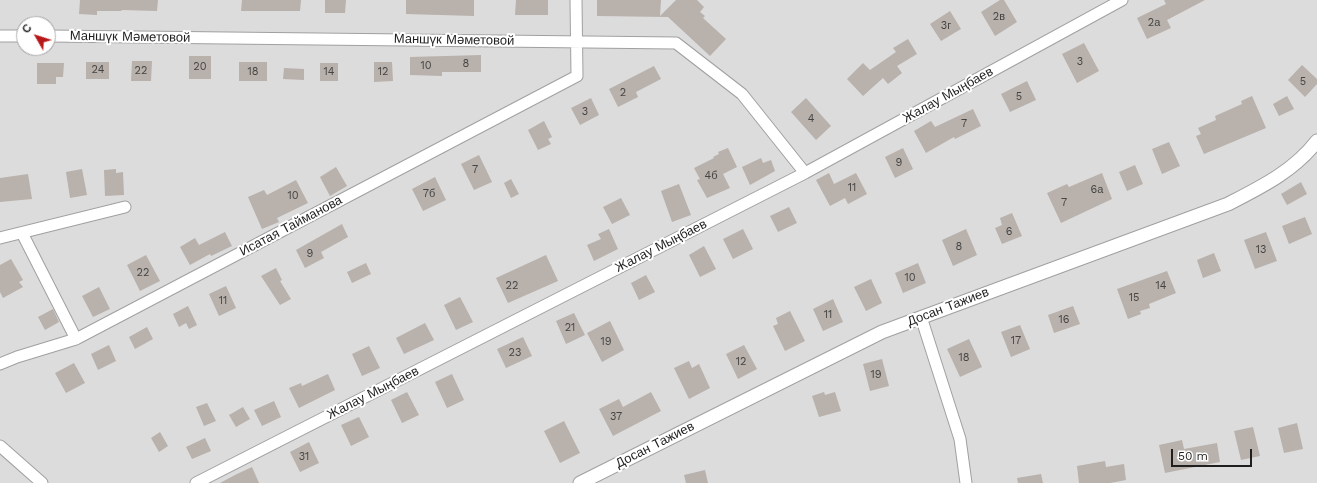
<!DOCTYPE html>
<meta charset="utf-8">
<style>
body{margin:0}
#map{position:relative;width:1317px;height:483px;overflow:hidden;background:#efece7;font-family:"Work Sans",sans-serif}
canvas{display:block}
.north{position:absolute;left:16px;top:16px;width:40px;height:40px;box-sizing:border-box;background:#fff;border:1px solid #a5a5a5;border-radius:50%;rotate:309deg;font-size:11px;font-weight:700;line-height:16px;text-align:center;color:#1f1f1f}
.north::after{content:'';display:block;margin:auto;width:14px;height:18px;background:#b71719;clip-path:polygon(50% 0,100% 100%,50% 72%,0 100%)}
.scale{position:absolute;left:1171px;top:449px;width:81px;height:18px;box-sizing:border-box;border:2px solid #1f1f1f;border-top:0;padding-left:5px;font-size:12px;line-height:14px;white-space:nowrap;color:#1f1f1f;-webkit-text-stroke:3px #fff;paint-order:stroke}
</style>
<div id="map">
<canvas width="1317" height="483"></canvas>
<div class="north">С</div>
<div class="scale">50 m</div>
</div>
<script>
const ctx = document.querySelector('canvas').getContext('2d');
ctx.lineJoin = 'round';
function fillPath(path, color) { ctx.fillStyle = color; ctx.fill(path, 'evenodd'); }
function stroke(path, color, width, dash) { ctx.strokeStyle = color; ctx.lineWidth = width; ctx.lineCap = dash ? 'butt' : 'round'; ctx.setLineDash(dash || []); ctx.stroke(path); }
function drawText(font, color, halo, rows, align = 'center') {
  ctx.font = font + ' "Work Sans",sans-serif'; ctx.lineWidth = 4; ctx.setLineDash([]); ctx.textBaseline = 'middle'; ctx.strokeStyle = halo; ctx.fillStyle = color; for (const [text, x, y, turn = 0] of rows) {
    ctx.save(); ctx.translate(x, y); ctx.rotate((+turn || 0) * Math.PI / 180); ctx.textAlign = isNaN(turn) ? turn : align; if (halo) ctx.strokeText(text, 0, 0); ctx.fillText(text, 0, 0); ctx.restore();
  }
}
fillPath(new Path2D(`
 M0 0H1317V483H0ZM24 24H48V48H24Z`), '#dddcdc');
fillPath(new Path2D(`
 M80 0H158L157 11 122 10 121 11H97V15L79 14Z
 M242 0H301L300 11H241Z
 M325 0H346L345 13H325Z
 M406 0H474V16L406 14Z
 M516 0H548V15H515Z
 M597 0H661L660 16 676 0H697L704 7 700 12 705 16 703 18 726 39 710 56 668 17 597 16Z
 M1000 0H1004L1017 22 995 36 981 12Z
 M1164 0H1205L1167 20 1171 28 1147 39 1137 18 1166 4Z
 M950 11 961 29 941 41 930 24Z
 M908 39 917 54 897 66 902 73 888 84 883 78 863 96 847 79 863 63 870 70 896 52 893 48Z
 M1084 43 1099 71 1077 83 1062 54Z
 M481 55V72H442V76L410 75V57Z
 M189 56H211V79H189Z
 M132 61H152L151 81H131Z
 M86 62H109V79H86Z
 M239 62H267V81H239Z
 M374 62H392L393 81 374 82Z
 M37 63H64L63 77H56V84H37Z
 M320 63H338V81H320Z
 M1302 65 1317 79V84L1305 97 1288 80Z
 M654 66 661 79 636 92 638 97 618 107 609 89Z
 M284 68 304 69V80L283 79Z
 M1027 81 1036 100 1010 112 1001 94Z
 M1252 96 1266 128 1204 154 1196 136 1201 134 1198 128 1216 120 1215 116 1242 104 1241 101Z
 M1287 96 1294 109 1279 116 1273 104Z
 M591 98 599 115 580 125 571 108Z
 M806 98 831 126 816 140 791 112Z
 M973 109 981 126 955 139 954 137 926 153 914 131 931 121 935 127Z
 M544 121 552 137 548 139 551 144 538 150 528 130Z
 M1169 142 1180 166 1162 174 1152 149Z
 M728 148 737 167 723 174 730 188 707 198 697 180 700 179 694 168 714 158 713 157 719 154 718 152Z
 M903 148 913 169 895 178 885 157Z
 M479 155 492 182 474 190 461 164Z
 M761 158 763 163 771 160 775 171 750 185 742 167Z
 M1135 165 1143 184 1127 191 1119 172Z
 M336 167 347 186 330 196 320 177Z
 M82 169 87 195 70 198 66 172Z
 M116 169V173L123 172 124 195 105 196 104 170Z
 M829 173 834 184 856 173 867 194 848 204 845 198 830 206 816 180Z
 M1102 173 1112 199 1061 223 1047 193 1067 184 1069 187Z
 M28 174 32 199 0 202V178Z
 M435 177 446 200 423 211 412 189Z
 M511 179 519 194 511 198 504 183Z
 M296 180 308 203 277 218 279 222 262 229 248 197 264 190 267 195Z
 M1301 182 1307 194 1287 205 1281 194Z
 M679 184 691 215 672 222 661 191Z
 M621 198 630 215 612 224 603 207Z
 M789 207 797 223 778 232 770 216Z
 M1012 213 1022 236 1002 244 995 228 1002 225 1000 218Z
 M1305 217 1312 234 1289 244 1282 226Z
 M342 224 348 237 321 252 324 258 305 268 296 250Z
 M609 229 618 249 594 261 587 245 601 239 598 234Z
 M743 229 753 249 733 259 723 239Z
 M966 229 977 255 953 266 942 240Z
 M225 232 232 246 211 256 210 254 190 265 180 247 195 238 199 245Z
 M1266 232 1277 261 1255 269 1244 240Z
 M704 246 716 269 700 277 689 255Z
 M1214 253 1221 271 1203 278 1197 260Z
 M146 255 160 281 140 291 127 265Z
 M546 255 558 281 508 303 496 278Z
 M11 259 23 280 19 282 23 287 3 298 0 292V265Z
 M366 263 371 274 352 283 347 272Z
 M918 263 926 283 903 293 895 273Z
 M276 268 282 280 280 281 291 299 280 305 261 276Z
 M1167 271 1176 293 1149 304 1150 308 1140 311 1141 314 1128 319 1117 289Z
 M646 275 655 292 639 300 631 283Z
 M871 279 882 303 866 311 854 287Z
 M226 286 236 308 219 316 209 294Z
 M99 287 110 309 93 317 82 296Z
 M460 297 473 322 456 330 444 305Z
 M833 299 843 322 823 331 813 309Z
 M188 306 197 325 189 329 186 323 179 327 173 314Z
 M1073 306 1080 324 1054 333 1048 315Z
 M53 309 59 322 45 330 38 317Z
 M790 311 805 341 785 351 773 326 778 324 776 318Z
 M574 313 585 335 566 344 556 321Z
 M610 321 624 350 602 362 587 333Z
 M425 323 434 340 404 354 396 338Z
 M1020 325 1030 349 1011 357 1001 332Z
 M147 327 153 339 135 349 129 337Z
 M523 337 532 356 506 368 497 349Z
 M969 339 982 367 960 377 947 349Z
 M109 345 116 361 98 370 91 354Z
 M744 345 757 369 738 379 726 354Z
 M369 346 380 368 362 376 352 354Z
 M882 359 889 386 870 391 863 364Z
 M689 361 692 368 699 364 710 388 689 399 674 368Z
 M74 363 85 383 66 393 55 373Z
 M328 374 335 390 299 408 289 388 301 383 302 386Z
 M452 374 464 400 447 408 435 382Z
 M407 392 419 415 402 423 391 400Z
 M651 392 661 411 613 436 599 409 619 399 623 407Z
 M824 392 825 395 835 392 841 411 819 417 812 396Z
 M274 401 281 417 262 426 254 410Z
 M207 403 216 421 204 426 196 407Z
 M243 407 250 419 236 427 229 415Z
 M359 417 369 437 351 446 341 425Z
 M564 421 580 453 560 463 544 431Z
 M1297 423 1303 449 1284 453 1278 428Z
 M1253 427 1260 456 1241 460 1234 431Z
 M160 432 168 446 159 452 151 438Z
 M205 438 211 451 192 459 186 447Z
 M1182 440 1184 449 1217 443 1220 462 1165 473 1159 445Z
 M309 442 319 463 300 472 290 452Z
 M1105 461 1106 467 1124 464 1126 480 1110 483H1079L1077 466Z
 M252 467 259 483H220L235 475Z
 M705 470 708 483H686L684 475Z
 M1041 474 1043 483H1018L1017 478Z`), '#b8b1ac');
const minor = new Path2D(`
 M0 36H24
 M48 36 676 43 742 94 805 173
 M22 233 76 339
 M0 238 125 207
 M921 317 960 439 966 483
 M0 364 17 357 76 339 577 76 576 0
 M0 446 42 483
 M196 483 805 173 1122 0`);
const tertiary = new Path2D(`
 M580 483 882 332 1228 204C1261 187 1294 171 1317 141`);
stroke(minor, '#a0a0a0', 13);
stroke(tertiary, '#a0a0a0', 15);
stroke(minor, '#fff', 11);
stroke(tertiary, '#fff', 13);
drawText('11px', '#454442', null, [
 ["2в",999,17],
 ["2а",1154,23],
 ["3г",946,26],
 ["3",1080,62],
 ["8",466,64],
 ["10",426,66],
 ["20",200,67],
 ["24",98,70],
 ["22",141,71],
 ["18",253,72],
 ["14",329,72],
 ["12",383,72],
 ["5",1303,82],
 ["2",623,93],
 ["5",1019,97],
 ["3",585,112],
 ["4",811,119],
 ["7",964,124],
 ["9",899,163],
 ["7",475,170],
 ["4б",711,176],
 ["11",852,188],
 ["6а",1097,190],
 ["7б",429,194],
 ["10",293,196],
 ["7",1064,203],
 ["6",1009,232],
 ["8",959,247],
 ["13",1261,250],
 ["9",310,254],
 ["22",143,273],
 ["10",910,278],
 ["22",512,286],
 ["14",1161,286],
 ["15",1134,298],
 ["11",223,301],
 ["11",828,315],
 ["16",1064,320],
 ["21",570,328],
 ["17",1016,341],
 ["19",606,342],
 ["23",515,353],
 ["18",964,358],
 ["12",741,362],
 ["19",876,375],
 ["37",616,417],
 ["31",304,457]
]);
drawText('13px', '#1f1f1f', '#fff', [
 ["Маншүк Мәметовой",130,37,1],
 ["Маншүк Мәметовой",454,40,1],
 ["Жалау Мыңбаев",948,95,-29],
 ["Исатая Тайманова",291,226,-28],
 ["Жалау Мыңбаев",661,246,-27],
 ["Досан Тажиев",948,307,-21],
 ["Жалау Мыңбаев",373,393,-27],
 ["Досан Тажиев",655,445,-27]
]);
</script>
